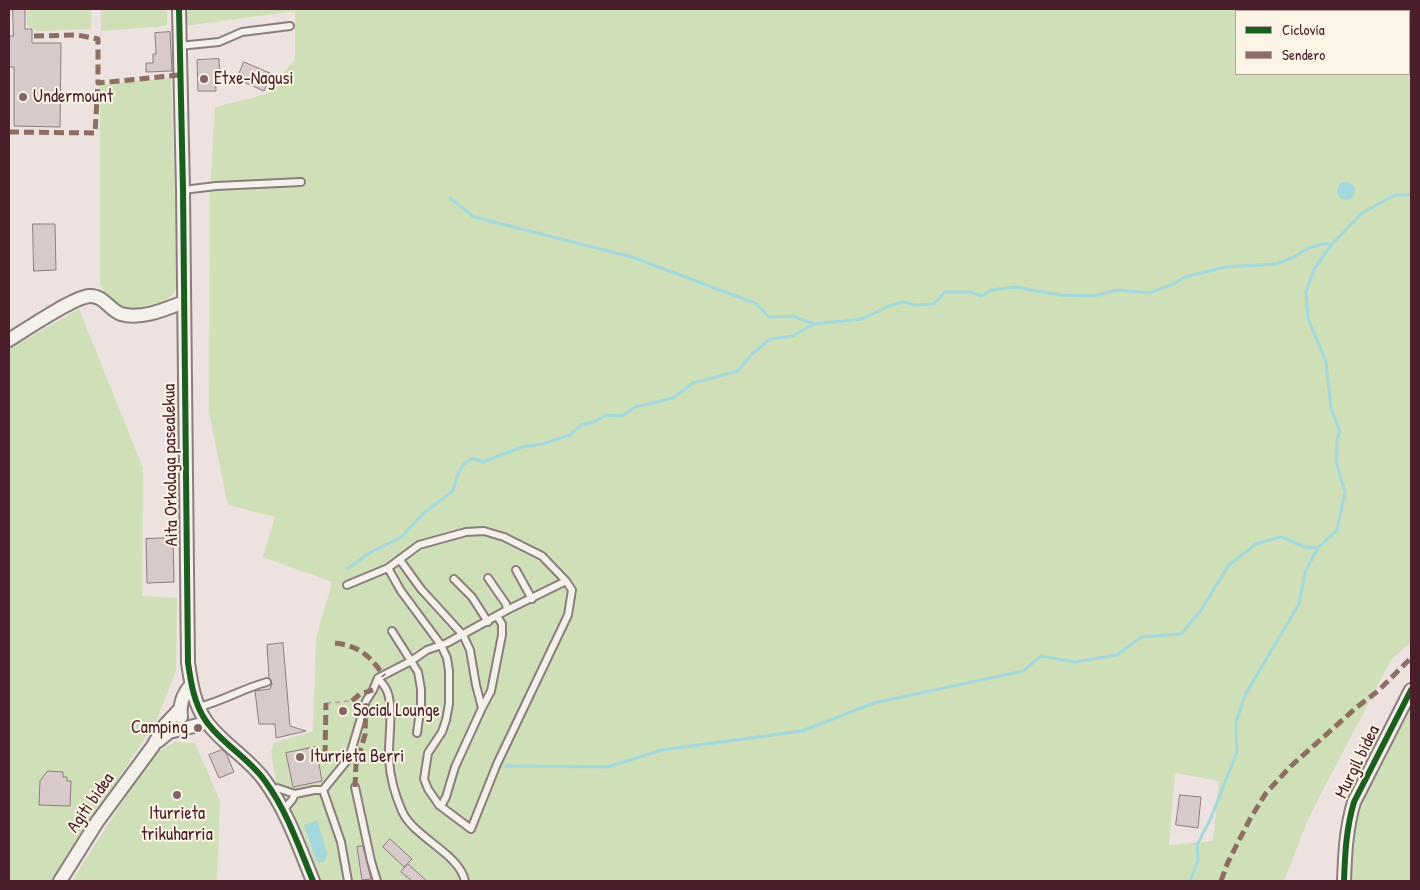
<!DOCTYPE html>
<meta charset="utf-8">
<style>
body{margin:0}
#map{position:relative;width:1420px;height:890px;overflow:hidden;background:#ede2df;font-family:"Patrick Hand",sans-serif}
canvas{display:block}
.frame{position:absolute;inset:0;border:10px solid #4a1f2b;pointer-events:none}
.legend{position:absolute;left:1235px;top:10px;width:175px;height:65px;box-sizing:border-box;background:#fcf5e5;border:1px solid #b59f9b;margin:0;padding:6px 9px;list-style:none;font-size:15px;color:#4a1f2b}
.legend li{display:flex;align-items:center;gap:10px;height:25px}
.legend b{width:25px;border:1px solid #b59f9b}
</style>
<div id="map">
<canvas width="1420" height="890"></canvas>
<div class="frame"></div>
<ul class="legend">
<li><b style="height:6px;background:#1b5e20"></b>Ciclovía</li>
<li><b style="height:6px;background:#8d6e63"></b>Sendero</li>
</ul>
</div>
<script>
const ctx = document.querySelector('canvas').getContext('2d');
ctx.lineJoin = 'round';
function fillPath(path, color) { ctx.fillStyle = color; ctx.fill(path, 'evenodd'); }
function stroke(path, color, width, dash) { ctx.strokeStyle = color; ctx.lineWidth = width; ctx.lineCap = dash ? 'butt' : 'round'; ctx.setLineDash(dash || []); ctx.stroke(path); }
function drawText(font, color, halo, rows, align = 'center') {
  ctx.font = font + ' "Patrick Hand",sans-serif'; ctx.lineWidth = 4; ctx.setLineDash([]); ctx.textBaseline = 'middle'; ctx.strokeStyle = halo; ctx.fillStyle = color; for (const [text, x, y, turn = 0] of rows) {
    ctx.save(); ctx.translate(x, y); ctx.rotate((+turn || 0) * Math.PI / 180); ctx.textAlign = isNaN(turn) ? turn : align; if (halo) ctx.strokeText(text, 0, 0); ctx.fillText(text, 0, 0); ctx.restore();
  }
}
fillPath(new Path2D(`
 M27 9H91V29L38 31 27 26Z
 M101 9H167V26L101 31Z
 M185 9H1411V642L1391 660 1309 817 1284 881H321L304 836 277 788 271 752 274 743 313 731 316 639 332 582 263 557 275 517 228 505 209 412 210 192 215 107 267 94 295 59V11L185 26ZM1236 11H1409V74H1236ZM1175 773 1219 781 1213 841 1169 845Z
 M171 78 178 288 167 300 136 309 120 305 107 296 100 284V85Z
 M79 309 143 468 142 596 177 598 176 671 156 721 93 818 54 881H9V349Z
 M1411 701V881H1347L1354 822 1365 791Z
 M175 742 195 743 220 801 217 881H72L152 755Z`), '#cfdfb8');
fillPath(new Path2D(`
 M1337 191a9 9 0 1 1 18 0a9 9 0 1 1-18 0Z
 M317 820 327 853 325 861 322 862H318L316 859 304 825Z`), '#a3d8dc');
stroke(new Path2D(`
 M450 198 474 217 632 257 757 304 769 317 793 316 814 324
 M347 569 371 552 400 538 425 512 453 491 457 476 463 465 472 458 483 462 522 447 543 444 570 435 581 425 594 422 606 415 622 416 635 407 673 398 693 383 738 371 752 354 770 339 792 336 814 324 862 319 891 305 903 302 916 305 934 304 945 292H969L982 296 991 290 1015 287 1061 295 1093 296 1118 290 1149 293 1171 285 1185 277 1225 267 1276 264 1292 258 1309 248 1322 244H1332
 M506 766 607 767 662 750 802 731 874 703 1023 671 1041 656 1075 662 1117 655 1141 637 1181 634 1201 610 1229 565 1256 544 1281 537 1305 547 1318 548
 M1190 881 1198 861 1197 845 1210 820 1237 752 1236 722 1245 695 1299 604 1306 570 1318 548 1337 530 1345 492 1336 461 1337 439 1340 432 1331 408 1326 362 1308 318 1306 293 1314 269 1332 244 1362 213 1395 195H1411`), '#a3d8dc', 3);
const building = new Path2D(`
 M13 9H25V29H32V43H61L60 127 14 126V67H9V36H13Z
 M170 32 172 71 146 72V63H153V54H156L155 33Z
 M219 59 220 76H215L216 91H198L197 60Z
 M244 62 272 74 264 91 237 79Z
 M33 224H55L56 270 34 271Z
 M173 538 174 582 147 583 146 539Z
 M283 643 290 726 306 731 276 738 275 724H259L255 691 270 689 272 684 269 678 267 645Z
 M316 747 322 781 293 787 286 753Z
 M222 750 226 753 234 772 219 778 209 755Z
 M48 771 63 772V777H67V781H71L70 806 39 805 40 781Z
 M1180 795 1201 797 1198 828 1176 825Z
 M390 839 412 859 404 867 383 847Z
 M363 846 371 879 362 880 357 847Z
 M408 864 427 881H412L401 872Z`);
fillPath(building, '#d8c9cb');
stroke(building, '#8c7e7f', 1);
const service = new Path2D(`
 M179 46 219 42 242 32 290 26
 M183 190 216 186 301 182
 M400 560 421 589 463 635 470 650 476 685 482 708 455 767 446 797 441 806
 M516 570 532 599
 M488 578 506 604 507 610
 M454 579 472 597 488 622
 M347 585 388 568 401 591 441 645 447 658 449 671V704L446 720 442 732 428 753 424 779 428 789 439 805 471 829 497 764 568 615 572 590 566 581 542 556 504 537 484 531 466 532 419 545 388 568
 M392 631 418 672 421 689V704L417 733
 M378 678C381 682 385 686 387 691 394 706 388 742 389 759 390 777 395 795 402 811 414 838 459 853 465 881
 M199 707C223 701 244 688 267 682
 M482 708 491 691 502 635V624L497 616
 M355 787 371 861 377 881
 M323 790 349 758 366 701 373 690 378 678 411 661 427 650 447 643 507 610 566 581
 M272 791 277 788 295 794 314 790H323L341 842 348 881
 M283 810 292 800 295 794`);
const minor = new Path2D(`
 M179 9 183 190 188 663C191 683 194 704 206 721 222 744 249 758 265 781 287 811 299 847 313 881
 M9 340C25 330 72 298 89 296 104 295 109 310 121 314 141 320 166 309 184 302
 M181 717C179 704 183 694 191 685
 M158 741 169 732 198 725 206 721
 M60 881 97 822 153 746 165 725 180 709
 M1344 881C1345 854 1346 829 1354 802L1411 690`);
stroke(service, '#8c7e7f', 10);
stroke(minor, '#8c7e7f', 16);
stroke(new Path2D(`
 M326 703 352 701`), '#b7aeac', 2, [5, 4]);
stroke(service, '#f4f0ea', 6);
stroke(minor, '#f4f0ea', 12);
stroke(new Path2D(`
 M34 36 77 35 98 39V83L180 75
 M9 132 95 133 98 83
 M335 643C360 646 370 656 384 676
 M352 701 360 694 373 690
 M325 755 326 703
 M355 787 356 764 365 735 366 701
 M1221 881 1228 862 1250 819 1266 793 1291 766 1357 707 1378 691 1411 658`), '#8d6e63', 5, [10, 5]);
stroke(new Path2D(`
 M179 9 183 190 188 663C191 683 194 704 206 721 222 744 249 758 265 781 287 811 299 847 313 881
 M1344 881C1345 854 1346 829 1354 802L1411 690`), '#1b5e20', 6);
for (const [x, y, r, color] of [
 [204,79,5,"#83636a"],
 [23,97,5,"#83636a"],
 [343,711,5,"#83636a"],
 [198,728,5,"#83636a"],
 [300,757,5,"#83636a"],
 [177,795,5,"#83636a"]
]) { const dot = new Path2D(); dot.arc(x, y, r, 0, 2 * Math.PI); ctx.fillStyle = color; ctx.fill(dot); stroke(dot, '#fcf5e5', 2); }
drawText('18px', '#4a1f2b', '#fcf5e5', [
 ["Etxe-Nagusi",214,79],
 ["Undermount",33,97],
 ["Social Lounge",353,711],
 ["Camping",188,728,"right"],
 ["Iturrieta Berri",310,757],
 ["Iturrieta",177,814,"center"],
 ["trikuharria",177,835,"center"]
], 'left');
drawText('18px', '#4a1f2b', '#fcf5e5', [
 ["Aita Orkolaga pasealekua",171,465,-91],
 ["Murgil bidea",1358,762,-64],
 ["Agiti bidea",91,803,-55]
]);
</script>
